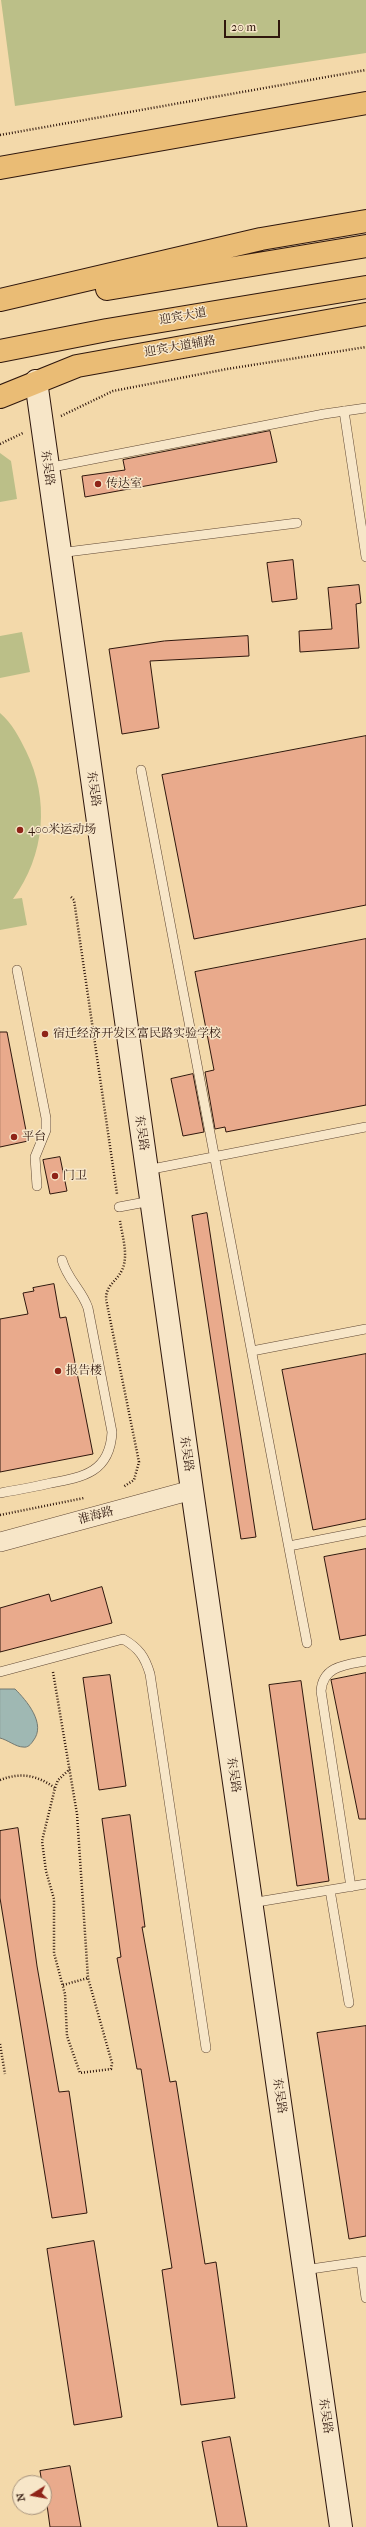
<!DOCTYPE html>
<meta charset="utf-8">
<style>
body{margin:0}
#map{position:relative;width:366px;height:2527px;overflow:hidden;background:#f3d9aa;font-family:"IM FELL French Canon",serif}
canvas{display:block}
.north{position:absolute;left:12px;top:2475px;width:40px;height:40px;box-sizing:border-box;background:#f7e6c8;border:1px solid #a7937d;border-radius:50%;rotate:259deg;font-size:11px;font-weight:700;line-height:16px;text-align:center;color:#2f170d}
.north::after{content:'';display:block;margin:auto;width:14px;height:18px;background:#8f2418;clip-path:polygon(50% 0,100% 100%,50% 72%,0 100%)}
.scale{position:absolute;left:224px;top:20px;width:56px;height:18px;box-sizing:border-box;border:2px solid #2f170d;border-top:0;padding-left:5px;font-size:12px;line-height:14px;white-space:nowrap;color:#2f170d;-webkit-text-stroke:3px #f7e6c8;paint-order:stroke}
</style>
<div id="map">
<canvas width="366" height="2527"></canvas>
<div class="north">N</div>
<div class="scale">20 m</div>
</div>
<script>
const ctx = document.querySelector('canvas').getContext('2d');
ctx.lineJoin = 'round';
function fillPath(path, color) { ctx.fillStyle = color; ctx.fill(path, 'evenodd'); }
function stroke(path, color, width, dash) { ctx.strokeStyle = color; ctx.lineWidth = width; ctx.lineCap = dash ? 'butt' : 'round'; ctx.setLineDash(dash || []); ctx.stroke(path); }
function drawText(font, color, halo, rows, align = 'center') {
  ctx.font = font + ' "IM FELL French Canon","Noto Serif SC",serif'; ctx.lineWidth = 3; ctx.setLineDash([]); ctx.textBaseline = 'middle'; ctx.strokeStyle = halo; ctx.fillStyle = color; for (const [text, x, y, turn = 0] of rows) {
    ctx.save(); ctx.translate(x, y); ctx.rotate((+turn || 0) * Math.PI / 180); ctx.textAlign = isNaN(turn) ? turn : align; if (halo) ctx.strokeText(text, 0, 0); ctx.fillText(text, 0, 0); ctx.restore();
  }
}
fillPath(new Path2D(`
 M1 0H366V53L15 106Z
 M0 453 11 461 17 499 0 502Z
 M22 632 30 672 0 678V636Z
 M0 713C12 723 19 737 26 751 50 800 45 855 13 899L22 898 27 925 0 930Z`), '#bbbf88');
const water = new Path2D(`
 M0 1689H15C26 1700 47 1724 33 1741 31 1744 28 1748 23 1747 16 1747 8 1740 0 1738Z`);
fillPath(water, '#9fb8b3');
stroke(water, '#727871', 1);
const building = new Path2D(`
 M270 431 277 462 85 497 82 476 125 470 123 460Z
 M293 560 297 599 272 602 267 563Z
 M359 585 361 603 356 604 359 648 300 652 299 631 332 629 328 588Z
 M248 636 249 656 150 661 159 728 122 734 109 649 164 641Z
 M366 736V905L194 939 162 775Z
 M366 939V1105L226 1132 225 1127 215 1129 205 1072 214 1070 195 972Z
 M0 1032H7L28 1141 0 1147Z
 M193 1074 204 1132 183 1136 171 1079Z
 M60 1157 67 1191 50 1194 43 1160Z
 M207 1213 256 1537 241 1539 192 1216Z
 M54 1284 60 1318 66 1317 93 1454 0 1472V1319L28 1314 23 1293 34 1291 33 1288Z
 M366 1354V1519L313 1530 282 1370Z
 M366 1549V1635L340 1640 324 1557Z
 M102 1587 112 1623 0 1652V1608L49 1594 51 1601Z
 M366 1673V1819H359L331 1680Z
 M110 1675 126 1786 99 1790 83 1678Z
 M301 1681 329 1881 297 1886 269 1685Z
 M130 1815 145 1927H142L170 2082 176 2081 205 2264 216 2262 235 2398 181 2405 162 2270 172 2268 141 2069H137L117 1958 121 1957 102 1819Z
 M18 1828 37 1966 59 2092 69 2091 87 2213 52 2218 0 1898V1831Z
 M366 2026V2236L349 2239 317 2033Z
 M94 2241 122 2417 74 2425 47 2249Z
 M230 2437 247 2527H218L202 2442Z
 M70 2466 81 2527H50L44 2483H42L40 2471Z`);
fillPath(building, '#e9aa8c');
stroke(building, '#2f170d', 1);
const lane = new Path2D(`
 M344 411 366 557
 M47 468 324 414 366 408
 M59 553 297 523
 M141 770 307 1643
 M17 970 46 1118V1130L35 1157 37 1186
 M147 1170 366 1127
 M119 1207 151 1201
 M252 1351 366 1329
 M0 1493C17 1490 34 1487 51 1483 84 1477 110 1472 112 1432L88 1308C82 1290 67 1279 62 1260
 M289 1546 366 1531
 M0 1672 123 1639C139 1648 145 1657 150 1674L206 2048
 M351 1887 321 1691C323 1666 345 1665 366 1661
 M330 1890 349 2003
 M251 1903 366 1884
 M361 2262 366 2298
 M304 2270 366 2261`);
const street = new Path2D(`
 M0 1542 192 1490`);
const secondary = new Path2D(`
 M36 381 192 1490 341 2527`);
const primary = new Path2D(`
 M0 168 366 103
 M0 397 77 366 366 314`);
const highway = new Path2D(`
 M107 289 366 246
 M0 300 261 239 366 221
 M0 351 107 330 366 287`);
stroke(lane, '#604834', 10);
stroke(street, '#604834', 20);
stroke(secondary, '#2f170d', 24);
stroke(primary, '#2f170d', 24);
stroke(highway, '#2f170d', 24);
stroke(new Path2D(`
 M0 135 366 70
 M61 416 113 391 227 369 366 347
 M0 444 23 433
 M71 897 74 900 117 1194
 M120 1221C122 1235 129 1256 122 1270 117 1281 106 1285 106 1299L139 1462 134 1480 123 1487
 M0 1515 84 1498
 M53 1672 77 1814 88 1978 112 2063 111 2069 80 2073 67 2036 65 1994 54 1953V1899L46 1871 42 1841 55 1788 58 1780 70 1769
 M0 1780C21 1772 37 1775 55 1788
 M63 1985 88 1978
 M0 2044 5 2074`), '#2f170d', 2.5, [1, 2]);
stroke(lane, '#f7e6c8', 9);
stroke(street, '#f7e6c8', 19);
stroke(secondary, '#f7e6c8', 22);
stroke(primary, '#eabc75', 22);
stroke(highway, '#eabc75', 22);
for (const [x, y, r, color] of [
 [98,484,4,"#8f2418"],
 [20,830,4,"#8f2418"],
 [45,1034,4,"#8f2418"],
 [14,1137,4,"#8f2418"],
 [55,1176,4,"#8f2418"],
 [58,1371,4,"#8f2418"]
]) { const dot = new Path2D(); dot.arc(x, y, r, 0, 2 * Math.PI); ctx.fillStyle = color; ctx.fill(dot); stroke(dot, '#f7e6c8', 1.5); }
drawText('12px', '#2f170d', '#f7e6c8', [
 ["迎宾大道",183,317,-10],
 ["迎宾大道辅路",180,347,-10],
 ["东吴路",47,468,82],
 ["东吴路",93,789,82],
 ["东吴路",141,1133,82],
 ["东吴路",186,1454,82],
 ["淮海路",96,1516,-15],
 ["东吴路",233,1775,82],
 ["东吴路",279,2096,82],
 ["东吴路",325,2416,82]
]);
drawText('12px', '#2f170d', '#f7e6c8', [
 ["传达室",106,484],
 ["400米运动场",28,830],
 ["宿迁经济开发区富民路实验学校",53,1034],
 ["平台",22,1137],
 ["门卫",63,1176],
 ["报告楼",66,1371]
], 'left');
</script>
